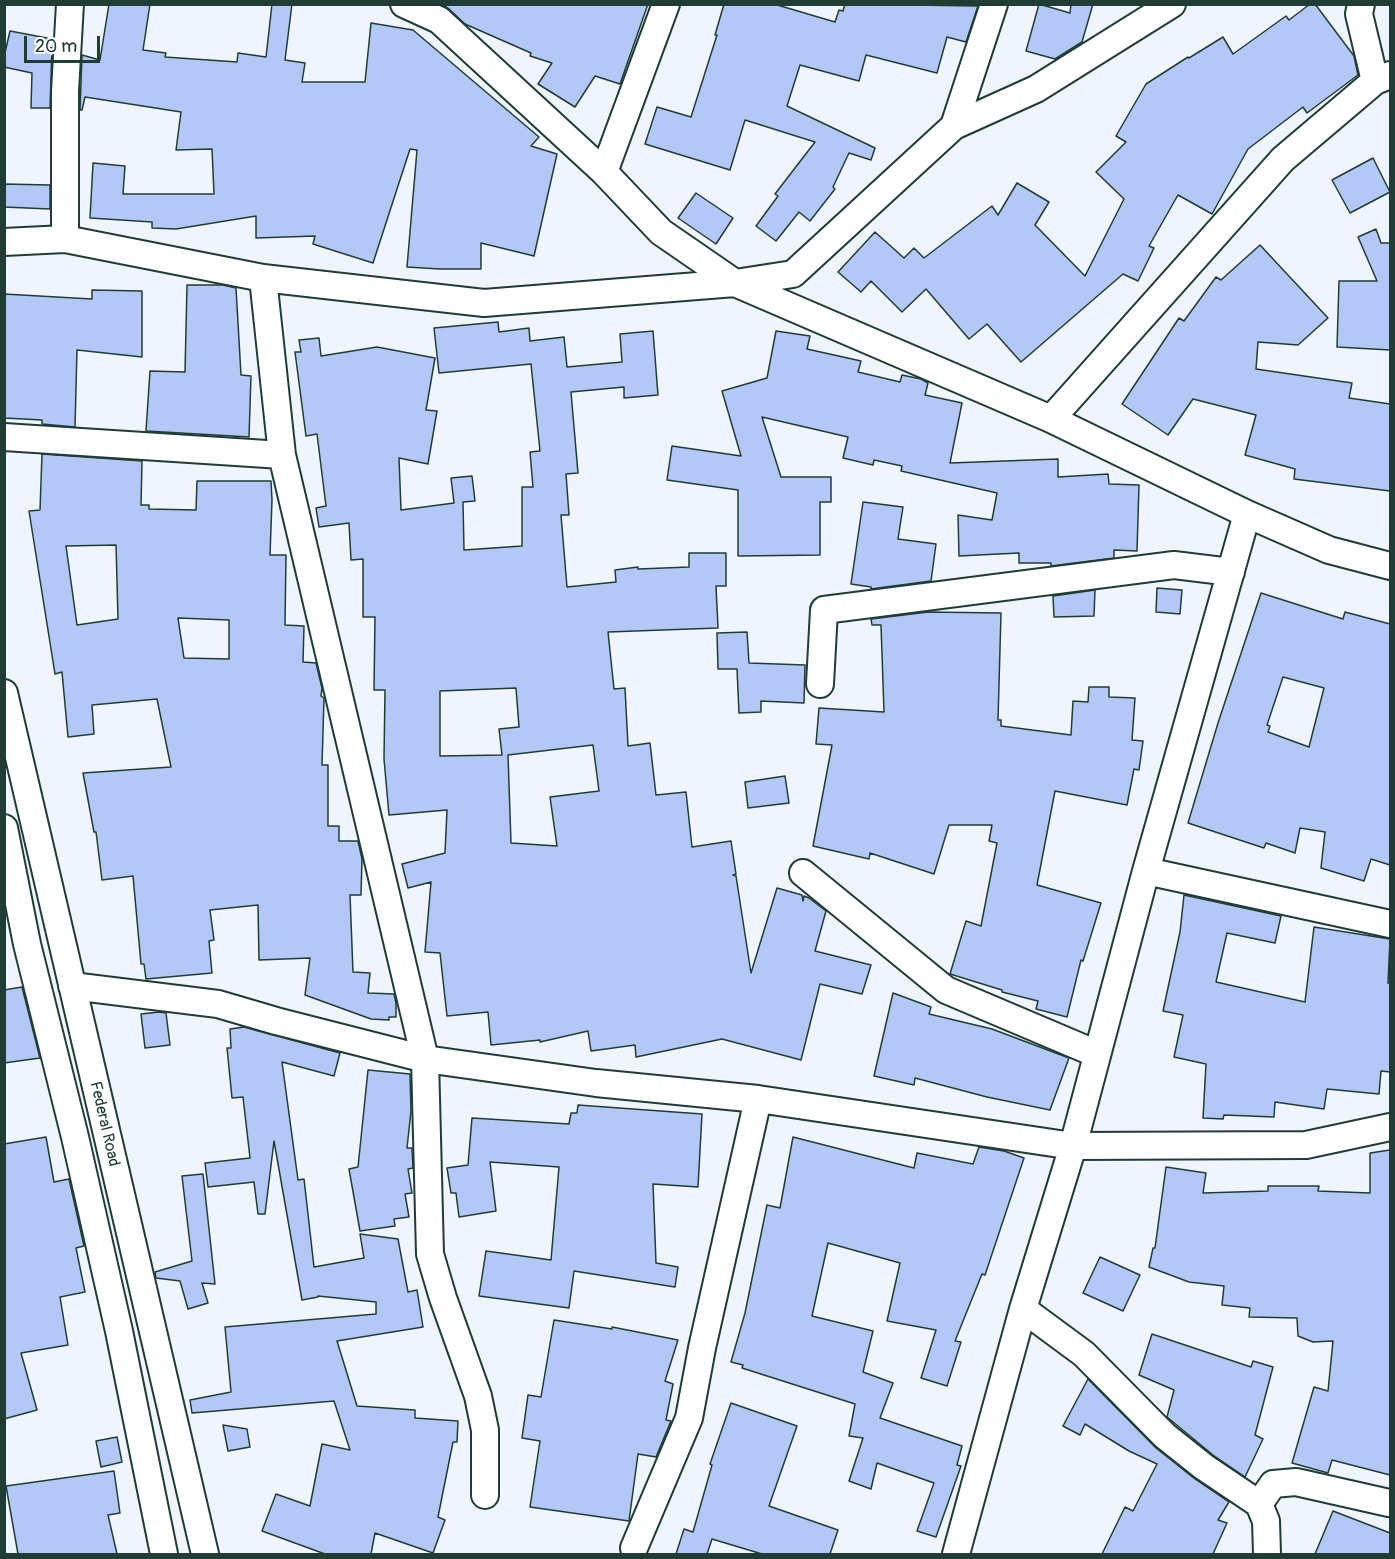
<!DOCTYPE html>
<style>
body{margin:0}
#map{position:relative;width:1395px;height:1559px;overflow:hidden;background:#f0f4fd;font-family:Pangolin,sans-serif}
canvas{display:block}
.frame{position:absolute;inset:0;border:6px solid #1f3d34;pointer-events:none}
.scale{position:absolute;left:24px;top:36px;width:76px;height:27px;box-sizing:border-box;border:3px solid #1f3d34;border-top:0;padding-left:8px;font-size:18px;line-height:21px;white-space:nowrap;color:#1f3d34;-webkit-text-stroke:4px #fff;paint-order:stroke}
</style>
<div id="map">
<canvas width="1395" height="1559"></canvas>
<div class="frame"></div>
<div class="scale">20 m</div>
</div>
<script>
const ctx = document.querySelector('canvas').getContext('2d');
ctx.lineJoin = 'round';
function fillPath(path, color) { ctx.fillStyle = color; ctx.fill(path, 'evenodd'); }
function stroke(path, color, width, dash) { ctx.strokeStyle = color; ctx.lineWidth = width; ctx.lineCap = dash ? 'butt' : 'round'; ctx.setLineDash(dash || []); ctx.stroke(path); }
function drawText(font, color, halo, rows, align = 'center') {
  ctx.font = font + ' Pangolin,sans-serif'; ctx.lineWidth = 5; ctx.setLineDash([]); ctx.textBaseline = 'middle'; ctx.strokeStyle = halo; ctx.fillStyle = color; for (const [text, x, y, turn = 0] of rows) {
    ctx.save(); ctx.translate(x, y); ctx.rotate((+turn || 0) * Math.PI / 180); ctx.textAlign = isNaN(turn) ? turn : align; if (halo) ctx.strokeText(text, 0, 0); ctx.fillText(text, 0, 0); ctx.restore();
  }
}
const building = new Path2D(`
 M109 4H150L143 50 166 53 165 57 237 62 238 53 266 57 272 4H292L285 60 305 63 302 82H365L371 23 413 30 539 137 531 146 557 154 534 256 481 243V269H440L407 267 417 150 410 149 373 263 313 244 315 236 256 238V216L176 229 152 228V222L90 218 93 163 125 166 123 194H214L212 149 176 150 181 112 85 97 82 110H80L82 55 100 60Z
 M441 4H648L620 84 595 76 575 107 538 84 552 63 530 56 531 53 465 24 449 9Z
 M724 4H774L835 22 839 10 843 11 845 4 978 6 966 42 947 37 937 73 866 55 859 81 800 65 787 106 875 148 871 160 849 153 833 187 835 189 810 221 799 212 776 241 756 226 778 196 775 194 815 142 745 120 730 170 645 144 657 107 691 117 717 35H715Z
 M1039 4 1070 13 1071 4H1093L1082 42 1055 59 1026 51Z
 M1310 4H1315L1354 56 1358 75 1307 113 1303 107 1248 149 1212 214 1178 195 1149 246 1154 248 1138 281 1123 274 1021 362 987 324 969 339 926 289 902 312 871 281 861 292 838 272 875 232 904 258 914 248 924 258 992 206 998 215 1017 183 1049 202 1035 225 1085 276 1124 199 1096 172 1126 142 1116 136 1146 84 1188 57 1189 58 1223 37 1233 54 1286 16 1289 20Z
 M10 31 47 38 45 46 52 48 50 108H31L32 73 4 67V57Z
 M1373 158 1390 192 1350 213 1332 180Z
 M4 184 50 185V209L4 207Z
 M696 193 733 218 716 244 678 218Z
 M1376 229 1381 243H1390V350L1337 347 1339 281H1377L1358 237Z
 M1260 245 1328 318 1298 345 1258 342 1256 369 1352 383 1349 398 1390 404V491L1294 479 1295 469 1245 455 1256 415 1193 399 1168 435 1122 404 1179 318 1184 321 1216 277 1221 280Z
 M187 285H223L236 288 241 375 251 376 249 437 146 431 150 371 185 372Z
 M92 290 142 291V357L77 350 75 427 42 424V420L4 418V294L92 299Z
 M498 322 499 332 529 328 530 341 564 337 567 367 622 362 620 334 653 331 658 395 624 398V387L571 392 578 473 566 474 569 515H561L567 587 616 582 615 570 638 567V569L689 567V553H726V586H716L718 628 608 632 614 689 625 688 628 746 650 743 656 795 686 792 692 847 731 841 736 874 733 875 736 876 751 973 777 888 802 895 803 901 804 896 809 898 826 911 815 951 871 965 862 994 820 984 801 1060 722 1039 636 1057 635 1045 591 1051 588 1031 540 1042V1040L491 1045 488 1012 447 1016 440 953 425 952 431 882 408 888 402 864 445 853 447 810 389 815 384 759 385 690H374L375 617H363V559L351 560 349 523 319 527 316 508 326 506 317 434 306 436 295 352H301L299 340 319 338 321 356 377 347 435 358 426 410 437 411 428 464 399 458 401 510 454 503 451 478 472 476 475 501 463 502 464 550 522 546V487H533L530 452 540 451 531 364 439 373 434 328ZM516 688 519 727 499 729 502 755 440 756V691ZM593 745 599 791 550 797 557 846 511 843 508 755Z
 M776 331 810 336 807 349 861 361 858 372 900 382 902 375 921 379 928 383 925 395 962 403 950 463 1058 459V477L1108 474 1109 484 1139 485 1137 551 1114 550V558L1051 566V563H1019V553L959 556 958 515 992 520 997 493 901 471 902 466 874 460 873 465 843 458 848 437 762 417 781 477H831V502H820V555L738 556V490L667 480 672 446 741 456 722 391 767 378Z
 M42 454 142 461 141 505H149V509L196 510 197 481H271L272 500 270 555H286L285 625 304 626 303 662 316 663 322 688 321 696 324 698 322 765H328V826H339V841H358L362 859 361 895H350L353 972 370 973 368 993 394 994 396 1003V1017H389V1020L371 1019 305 995 310 958 259 960 258 905 210 910 214 940 209 941 212 973 146 979 144 964H141L133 876 102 880 96 832H94L83 773 171 767 157 699 92 705 94 734 68 737 62 672 55 674 29 511 40 510ZM116 545 118 619 77 625 66 546ZM178 618 229 620V659L184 658Z
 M863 502 903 507 898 539 936 544 931 581 871 589V587L851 584Z
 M1157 588 1182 590 1180 614 1156 612Z
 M1095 590 1094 616 1054 617 1053 596Z
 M1261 593 1343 619 1345 612 1390 624V865L1371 859 1364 881 1321 868 1325 832 1300 828 1295 853 1266 843 1264 848 1188 823 1218 723ZM1283 677 1324 688 1309 747 1268 732 1270 726 1267 725Z
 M928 612 1001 613 998 720H1001V726L1071 735 1073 701 1088 702 1089 687H1109V697L1135 698 1132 740 1143 741 1139 770 1134 769 1127 805 1055 791 1037 885 1101 903 1083 961 1081 960 1067 1017 1036 1009 1038 1001 1002 992V990L950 974 966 921 981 926 997 843 989 841 992 825H949L934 874 870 853 869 859 813 846 832 745 816 744 819 708 884 712 881 625H872L871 619Z
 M747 632 749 663 805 665 804 703 761 701V712L739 713 737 669H718L717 633Z
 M785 776 789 803 748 808 745 782Z
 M1184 895 1281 916 1275 943 1227 933 1216 982 1305 1002 1314 927 1390 939 1388 983H1390V1072L1381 1071 1379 1094 1327 1089 1324 1109 1275 1102 1274 1117 1224 1115 1223 1119 1203 1118 1206 1064 1174 1057 1183 1015 1163 1011 1180 932Z
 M22 987 40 1058 4 1063V990Z
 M893 993 931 1007 929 1014 992 1029 1069 1058 1050 1110 987 1097 915 1078 914 1085 874 1076Z
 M159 1012 166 1013 170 1045 145 1048 141 1014Z
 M244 1027 340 1053 334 1076 282 1062 298 1180 304 1179 314 1267 364 1258 360 1234 398 1239 408 1292 417 1290 423 1327 337 1341 357 1406 415 1410V1418L458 1421 457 1442H453L438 1517 445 1520 433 1553 375 1533 371 1554H325L262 1531 276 1494 310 1506 322 1444 350 1450 334 1401 192 1413 190 1400 231 1392 225 1327 376 1314V1302L318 1296V1297L302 1300 274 1141 265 1214H258L254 1182 208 1187 205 1163 250 1158 243 1097 232 1098 227 1048H231L230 1029Z
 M368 1070 410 1074 411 1111 407 1148H412L413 1168 408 1169 412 1193 405 1194 409 1217 394 1219 395 1226 360 1231 349 1169 358 1167Z
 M578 1105 702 1114 698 1187 653 1184 656 1263 678 1267 675 1287 574 1271 569 1308 479 1296 486 1251 551 1260 559 1167 490 1162 496 1211 459 1217 456 1193H451L447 1168 468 1165 472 1118 569 1124 571 1113H577Z
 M46 1137 54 1182 69 1179 84 1246 76 1248 85 1292 60 1297 68 1345 21 1353 37 1410 4 1419V1144Z
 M793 1137 914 1168 917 1153 973 1164 979 1147 1004 1151 1024 1158 985 1275 982 1274 955 1341 961 1342 947 1386 921 1378 936 1330 887 1321 900 1263 828 1243 812 1316 873 1331 863 1372 893 1383 880 1418 962 1446 957 1465 961 1466 936 1537 917 1531 934 1483 877 1463 871 1489 849 1481 863 1438 849 1436 855 1404 742 1368 743 1365 731 1362 745 1313 767 1205 780 1208Z
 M1390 1150V1475L1332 1460 1328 1473 1292 1463 1314 1387 1328 1391 1333 1341 1313 1342 1298 1336 1297 1318 1249 1317 1250 1308 1222 1305 1224 1286 1189 1282 1149 1267 1153 1248H1155L1166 1167 1206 1173 1203 1193 1268 1191V1186H1319L1318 1191 1370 1193V1153Z
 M203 1174 215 1284 202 1283 208 1303 188 1309 180 1281 156 1278 155 1272 192 1261 182 1176Z
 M1100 1257 1140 1275 1123 1311 1083 1293Z
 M554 1320 612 1329V1327L678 1340 665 1381 673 1384 666 1420 671 1421 656 1457 638 1454 629 1521 530 1507 540 1441 522 1438 528 1395 541 1397Z
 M1152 1334 1251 1367 1253 1361 1273 1367 1255 1435 1263 1439 1245 1477 1213 1455 1167 1417 1174 1390 1139 1375Z
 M1088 1379 1156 1448 1195 1479 1229 1502 1218 1520 1227 1523 1213 1554H1102L1125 1507 1133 1511 1157 1464 1129 1451 1085 1424 1080 1435 1063 1426Z
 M731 1403 797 1426 769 1506 838 1530 830 1554H762L712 1539 707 1554H676L684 1529 693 1532 712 1465 710 1464Z
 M223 1425 247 1429 250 1447 228 1451Z
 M117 1437 122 1462 101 1467 96 1441Z
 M114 1471 120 1513 108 1515 117 1554H18L6 1486Z
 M1333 1511 1390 1533V1554H1315Z`);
fillPath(building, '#b3c8f7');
stroke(building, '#1f3d34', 1.5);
const minor = new Path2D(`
 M404 4 439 20 604 172 661 232 735 283 1051 419 1247 514 1329 550 1390 566
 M1361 4 1359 14 1375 81
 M954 126 994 4
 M604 172 666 4
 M65 239V91L70 4
 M4 242 65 239 263 278 484 303 735 283 793 274 954 126 1036 89 1172 4
 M263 278 282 455 425 1059 430 1254 443 1298 478 1396 485 1430V1495
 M1051 419 1283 159 1375 81 1390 75
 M4 437 282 455
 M820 684 824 610 1174 565 1231 572
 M4 693 205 1554
 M4 828 27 944 75 1137 119 1331 164 1554
 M1146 871 1390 924
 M803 873 946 990 1097 1054
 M72 986 218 1004 276 1021 425 1059 596 1083 758 1099 1073 1146 1306 1145 1390 1127
 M1023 1309 1084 1354 1165 1436 1204 1467 1259 1504 1266 1521 1267 1554
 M1259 1504 1273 1484 1296 1482 1389 1503
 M634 1548 689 1418 702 1348 758 1099
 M956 1554 1023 1309 1073 1146 1146 871 1247 514`);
stroke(minor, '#1f3d34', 30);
stroke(minor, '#fff', 26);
drawText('16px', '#1f3d34', '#fff', [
 ["Federal Road",104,1124,77]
]);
</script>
